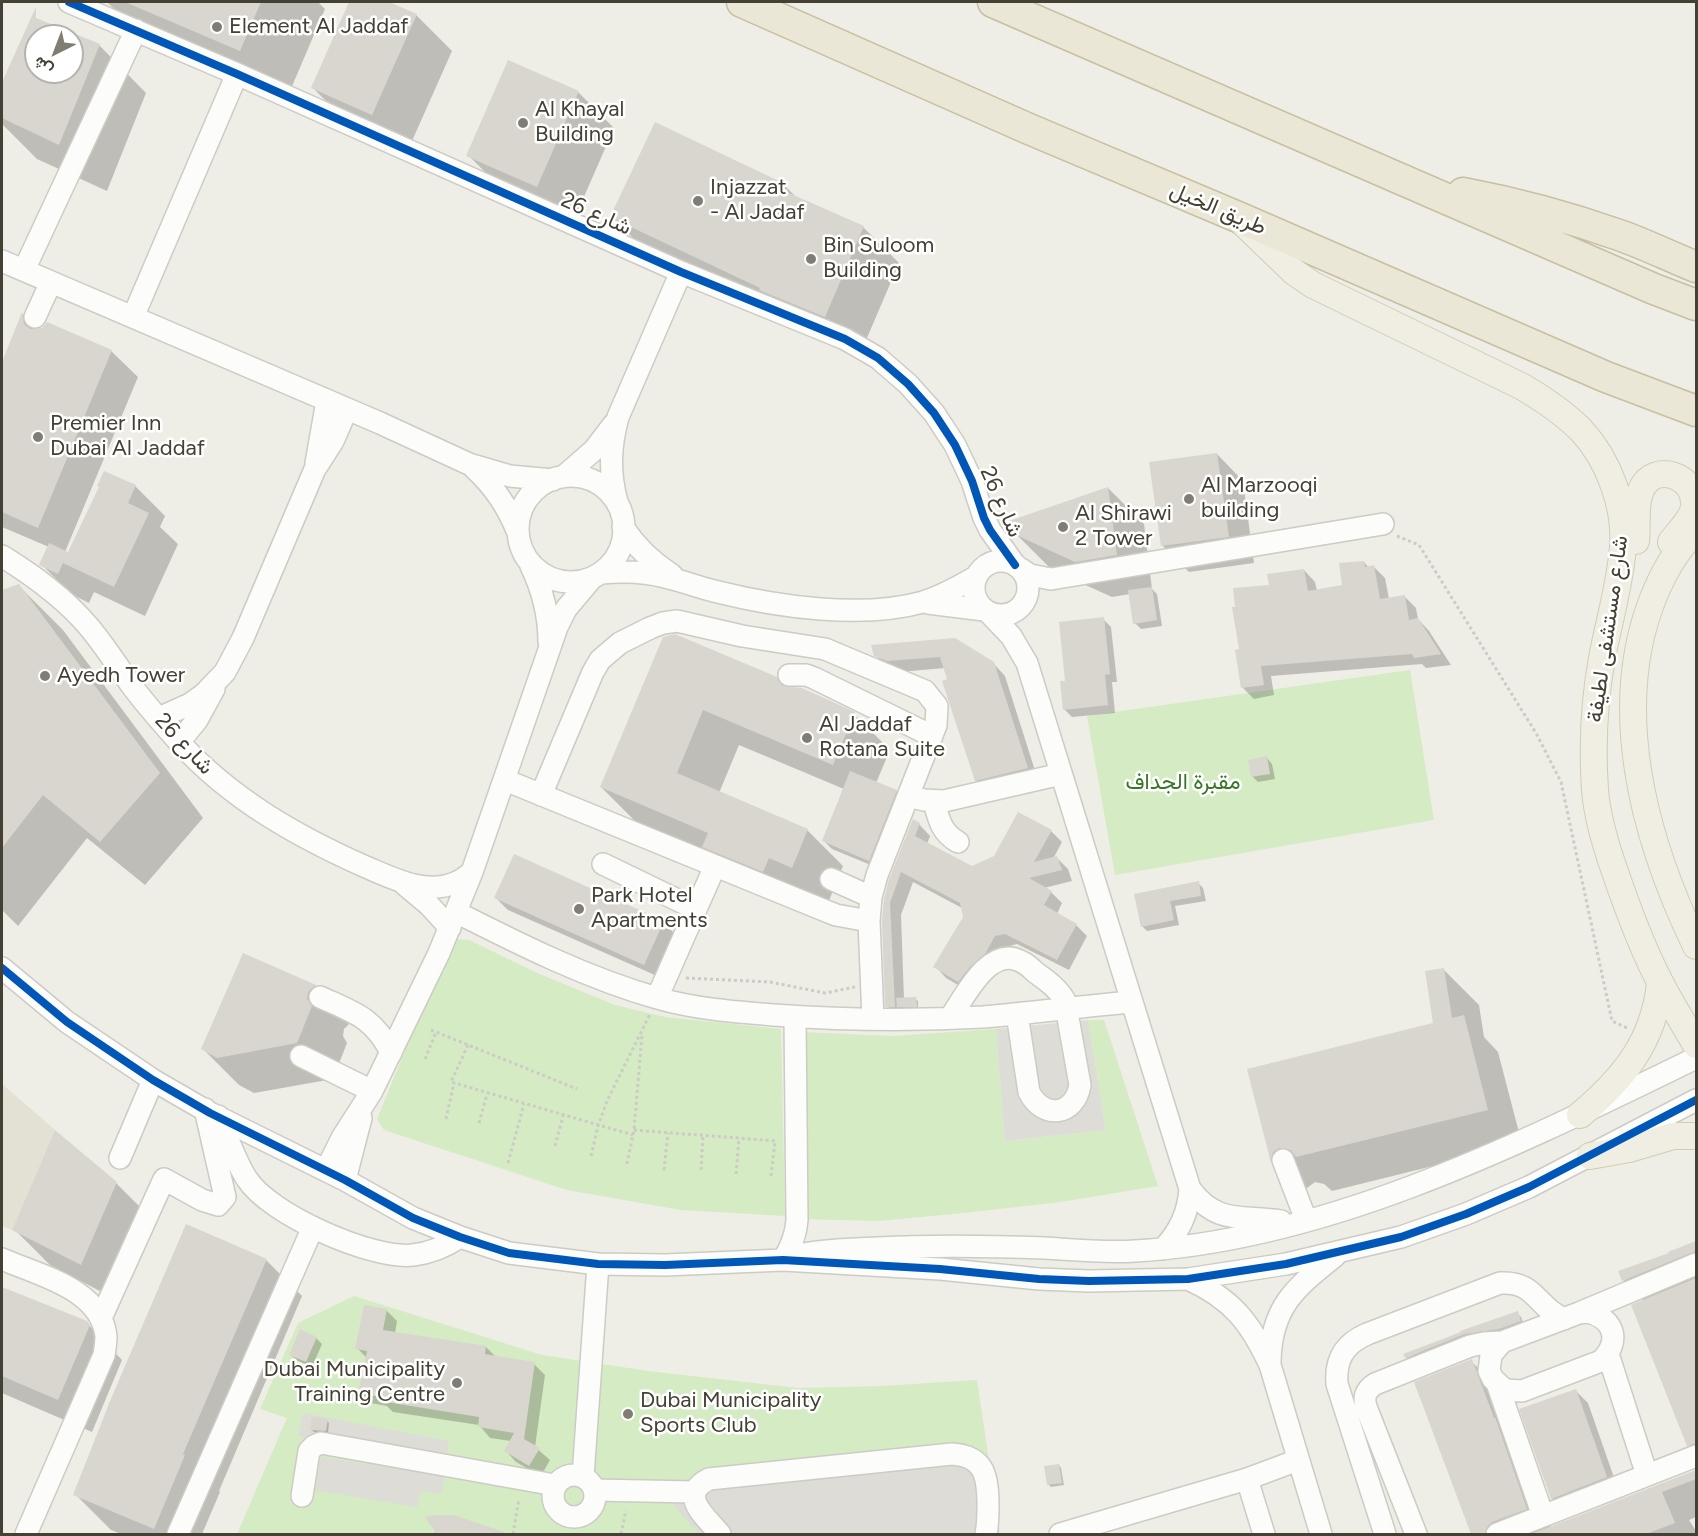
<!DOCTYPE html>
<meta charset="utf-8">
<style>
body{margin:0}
#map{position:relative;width:1698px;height:1536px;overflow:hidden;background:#eeede6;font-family:Figtree,Vazirmatn,sans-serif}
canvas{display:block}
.frame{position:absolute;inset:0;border:3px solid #444033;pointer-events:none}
.north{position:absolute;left:24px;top:24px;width:60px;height:60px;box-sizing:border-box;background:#fff;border:2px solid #b4b3ad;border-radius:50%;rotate:222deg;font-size:16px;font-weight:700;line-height:24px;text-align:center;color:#444033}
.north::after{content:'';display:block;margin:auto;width:21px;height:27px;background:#807d72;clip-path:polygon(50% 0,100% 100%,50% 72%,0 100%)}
</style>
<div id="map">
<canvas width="1698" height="1536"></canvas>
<div class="frame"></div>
<div class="north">ش</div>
</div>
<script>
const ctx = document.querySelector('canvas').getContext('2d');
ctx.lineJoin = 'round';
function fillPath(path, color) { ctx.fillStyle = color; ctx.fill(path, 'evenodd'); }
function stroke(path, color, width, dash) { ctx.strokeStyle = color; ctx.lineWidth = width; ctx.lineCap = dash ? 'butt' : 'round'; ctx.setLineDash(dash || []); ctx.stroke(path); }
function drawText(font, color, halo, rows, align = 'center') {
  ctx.font = font + ' Figtree,Vazirmatn,sans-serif'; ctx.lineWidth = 5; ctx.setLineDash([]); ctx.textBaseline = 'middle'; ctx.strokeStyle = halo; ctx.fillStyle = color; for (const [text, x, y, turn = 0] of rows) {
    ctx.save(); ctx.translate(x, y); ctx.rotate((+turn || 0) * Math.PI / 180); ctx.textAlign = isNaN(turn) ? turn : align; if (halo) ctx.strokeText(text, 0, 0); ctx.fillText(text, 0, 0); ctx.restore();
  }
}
fillPath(new Path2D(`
 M2 1084 55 1130 12 1230 2 1226Z`), '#e3e1d3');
fillPath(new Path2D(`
 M1410 670 1434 820 1115 875 1087 716Z
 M457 939 469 940 537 973 615 1005 665 1017 781 1029 785 1216 681 1210 567 1190 384 1130 377 1119 447 948Z
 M1088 1020H1104L1158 1186 1060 1202 964 1213 878 1221 803 1219 800 1032 892 1036 996 1029 1005 1141 1106 1130Z
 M354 1296 542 1355 648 1371 798 1388 882 1386 977 1380 1000 1534H237L287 1418 260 1409 298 1323Z`), '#d5ebc4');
fillPath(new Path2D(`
 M1088 1020 1106 1130 1005 1141 996 1029Z
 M303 1413 449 1441 445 1463 298 1436Z
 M949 1455 972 1465 984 1534H699L672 1504 670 1485Z
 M321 1457 445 1476 441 1494 421 1491 417 1507 315 1490Z`), '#dddcd6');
fillPath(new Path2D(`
 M107 2H318L325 9 287 98 138 33Z
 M351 2H385L416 15 452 51 408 150 349 124 313 88Z
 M32 18 99 45 146 93 107 191 37 159 2 124V85ZM36 36H72V72H36Z
 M578 92 614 128 573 222 504 191 468 155Z
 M655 124 784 185 798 199 863 227 899 263 861 352 648 253 612 217Z
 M23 314 38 330 111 351 138 377 65 552 69 554 135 486 165 516 160 527 178 544 145 616 94 592 89 603 71 594 41 564 49 547 2 527V366Z
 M1217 454 1243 481 1254 563 1189 572 1162 545Z
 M1108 488 1144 524 1152 589 1157 594 1162 626 1141 629 1135 623 1130 594 1112 597 1052 570 1015 533Z
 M1364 562 1369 568 1374 567 1385 578 1389 599 1405 597 1416 608 1418 619 1429 631 1451 665 1426 668 1422 664 1271 676 1274 695 1254 699 1243 688 1241 651 1271 586 1304 570 1315 582 1317 591 1344 587Z
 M19 586 63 630 203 818 145 885 87 838 18 926 2 910V591Z
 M1103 619 1111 627 1117 682H1112L1115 713 1072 717 1064 709 1066 682Z
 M664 638 776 678 786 688 854 714 890 750 876 783 896 791 905 800 878 868 832 849 823 840 844 789 739 745 719 793 807 830 843 866 828 903 637 823 601 787Z
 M873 646 994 664 1005 676 1038 780 988 791 976 780 945 668 899 672 887 666 875 655Z
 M1267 758 1272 764 1275 779 1258 782 1252 776Z
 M919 824 930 836 927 844 972 867 1051 831 1062 842 1053 859 1057 858 1068 869 1072 881 1044 888 1051 892 1062 903 1057 914 1076 925 1087 936 1069 970 1017 944 1006 947 996 965 970 992 946 978 935 966 964 917 962 908 913 882 901 915 904 999H915L918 1001V1008H905V1017H898L887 1006 885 899Z
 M1198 883 1203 888 1206 901 1175 906 1179 925 1147 931 1142 926 1136 895Z
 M496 898 663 922 675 934 657 976 508 910Z
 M244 955 315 986 351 1022 344 1029 343 1036 347 1043 333 1079 254 1093 239 1085 203 1049Z
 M1444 970 1479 1005 1484 1037 1498 1052 1522 1144 1332 1191 1324 1184 1315 1182 1307 1188 1306 1196 1272 1162 1249 1070 1435 1024Z
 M116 1183 152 1219 117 1300 50 1265 14 1229Z
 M1696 1242V1453L1689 1445 1644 1301 1623 1281 1671 1254 1670 1252Z
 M266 1260 302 1296 219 1491 220 1492 202 1534H121L111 1530 75 1494Z
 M2 1289 86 1322 122 1360 92 1432 2 1393Z
 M386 1310 397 1321 395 1333 486 1347 496 1357 534 1364 545 1375 535 1447 550 1460 541 1476 516 1462 506 1451 511 1441 490 1438 479 1425 393 1412 387 1406 371 1403 360 1392 367 1358 357 1348Z
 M1517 1313 1521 1317 1524 1325 1410 1362 1406 1358 1463 1333Z
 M316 1338 322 1344 312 1367 296 1360 291 1355Z
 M1471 1361 1499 1389 1523 1447 1551 1528 1696 1471V1517L1689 1520 1696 1531V1534H1473L1415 1383Z
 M1576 1391 1588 1403 1618 1489 1564 1511 1552 1498Z
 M327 1421 329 1423 328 1433 314 1432 312 1430Z
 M1059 1465 1061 1468 1064 1485 1051 1487 1048 1484Z
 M477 1525 488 1534H430L437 1532Z`), '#0003');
fillPath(new Path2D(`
 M125 2H261L240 51Z
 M349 2H389L417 14 372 115 311 88Z
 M36 7V18L100 44 59 145 2 118V82ZM36 36H72V72H36Z
 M508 60 579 91 537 187 466 156Z
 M655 122 785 184 782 190 864 226 825 317 759 290 760 288 610 217Z
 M22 312 24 324 30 329 42 328 47 322 112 350 38 528 2 512V362Z
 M1217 453 1229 537 1161 546 1149 462Z
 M104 471 136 485 128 503 149 513 114 587 63 563 58 574 39 565 49 543 68 552 99 487 97 486Z
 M1108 487 1117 555 1075 562 1014 534 1009 521Z
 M1364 561 1365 567 1374 565 1380 599 1405 595 1409 620 1418 618 1441 654 1414 658 1412 654 1261 666 1264 685 1241 688 1235 650 1239 649 1232 607H1235L1233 588 1269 585 1267 574 1304 569 1308 591 1342 585 1339 563Z
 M19 584 160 773 100 842 43 795 2 848V590Z
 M1152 587 1157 620 1133 624 1128 590Z
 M1104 617 1110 674 1105 675 1108 705 1063 710 1060 681H1065L1059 622Z
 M675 634 777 677 783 686 802 688 855 712 833 765 703 710 677 773 808 829 792 868 769 858 763 872 702 847 708 833 600 787 663 637Z
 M955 638 994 662 1028 768 975 781 942 681 947 679 940 657 887 661 874 656 871 645Z
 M1267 756 1270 774 1251 777 1248 760Z
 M850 771 897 790 869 861 822 841Z
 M1018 812 1052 830 1034 862 1057 856 1062 870 1029 878 1052 891 1044 905 1077 924 1057 960 1005 934 995 936 985 954 970 967 958 982 933 967 963 917 960 903 901 872 890 903 895 1007H885L882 921 884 899 889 879 913 819 920 823 915 836 972 866 994 856Z
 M514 854 664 921 644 965 494 898Z
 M1199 881 1201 896 1170 901 1174 920 1141 927 1134 894Z
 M243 953 316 985 308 992 307 999 312 1006 297 1043 217 1058 201 1049Z
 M1444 968 1452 1018 1464 1015 1488 1110 1296 1157 1291 1150 1279 1148 1273 1152 1271 1163 1247 1069 1433 1023 1425 971Z
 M916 997 917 1007H897L896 998Z
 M55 1130 117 1182 81 1265 12 1230Z
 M186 1224 267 1259 183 1454 185 1455 154 1529 73 1495 110 1401Z
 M1696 1241V1251L1622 1281 1618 1271 1669 1253 1668 1252Z
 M1696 1278V1443L1687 1446 1631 1305Z
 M2 1287 87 1321 90 1325 58 1400 2 1376Z
 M364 1305 387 1309 383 1330 486 1346 485 1354 535 1362 524 1439 540 1448 529 1466 504 1451 514 1433 478 1427 479 1417 380 1401 381 1397 358 1393 367 1351 355 1349Z
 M1518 1311 1521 1321 1499 1329 1465 1334 1405 1358 1403 1354 1461 1332 1460 1331Z
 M300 1329 317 1337 306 1362 289 1355Z
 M1472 1359 1494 1418 1495 1417 1527 1509 1492 1522 1487 1527 1485 1534H1471L1414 1382Z
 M1576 1389 1607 1477 1551 1499 1519 1409Z
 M312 1417 328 1419 326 1431 310 1430Z
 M1059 1464 1062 1483 1047 1485 1044 1466Z
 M1696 1470V1479L1662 1492 1675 1523 1646 1534H1531Z
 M435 1515H454L504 1532 503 1534H437L425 1517Z`), '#d8d6ce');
const minor = new Path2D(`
 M69 2 237 74 681 272 845 339 878 358 908 384 934 413 955 445 972 481 984 518 990 530 1015 565
 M2 261 380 423 469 464 510 476 553 480
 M24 270 136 30
 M35 317 51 282
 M133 317 237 74
 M316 463 327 401
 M474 468C495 487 508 507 518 533
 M518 529a53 53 0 1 1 106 0a53 53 0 1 1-106 0Z
 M563 477 594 450 613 425
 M617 502C609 472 610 447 618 417L681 272
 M623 527C636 547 652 562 672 575
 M2 556C34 576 65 598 89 627 105 646 118 667 132 686 146 705 163 724 179 742 231 799 296 836 366 867 394 879 427 896 457 882 463 880 468 875 472 872
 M974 588a27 27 0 1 1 54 0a27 27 0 1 1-54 0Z
 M531 566C543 591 549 615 549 642
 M1021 569 1030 575 1051 579 1383 524
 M601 573C623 571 644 571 665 577 683 581 700 588 718 592 778 607 863 619 923 602 942 596 960 586 977 576
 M928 603 984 610
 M990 614 1011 636 1027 663 1190 1189C1217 1225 1241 1215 1281 1221
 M789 675H806L814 678 932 736
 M159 718 190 704 204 694 225 672 243 638 315 469 333 441 347 409
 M179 742 197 720 214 689
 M505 780 821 909 836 915 869 921
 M541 795 593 672 600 660 620 643 650 628 663 623 677 621 742 636 825 649 925 691 937 706 936 725 877 875 871 897 869 921 873 1019
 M909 796 924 800 944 801 1061 774
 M934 802C939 820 941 832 958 842
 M603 864 696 909
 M831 879 871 897
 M404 884 429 905 450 928
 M456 912C521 945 587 978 657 998 695 1009 735 1012 774 1015 843 1020 913 1021 983 1017 1033 1013 1082 1006 1132 1002
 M2 968 67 1022 153 1080 210 1113 345 1180 413 1218 460 1237 509 1253 598 1264 665 1265 783 1260 940 1269 1039 1279 1089 1281 1188 1279 1286 1264 1401 1237 1466 1214 1529 1187 1696 1100
 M320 997C353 1012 375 1018 391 1053
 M657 998 715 866
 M950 1018C964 998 989 945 1020 961 1025 963 1031 968 1035 972 1047 981 1058 988 1065 1001L1080 1085C1075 1116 1043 1120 1029 1092L1017 1014
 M301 1056 372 1091
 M218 1116C227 1135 236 1163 247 1179 269 1214 372 1260 413 1255 431 1253 445 1247 460 1237
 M120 1158 153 1080
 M1283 1160 1306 1220
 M326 1170 342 1138 372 1091 439 953 472 872 557 627 566 609 592 578
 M345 1180 361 1118
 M1163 1249C1180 1231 1188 1213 1190 1189
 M804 1254C829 1249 853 1249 878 1248 934 1245 990 1246 1046 1248 1076 1250 1105 1253 1135 1251 1330 1240 1523 1142 1696 1058
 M2 1259C38 1275 101 1289 106 1336 106 1342 105 1349 104 1355L26 1534
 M783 1260C792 1246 796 1235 797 1220L795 1017
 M1188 1279C1232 1299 1250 1322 1270 1365L1321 1534
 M1588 1312C1615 1319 1621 1342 1601 1361L1522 1391 1505 1390 1493 1379 1489 1371 1491 1355 1502 1342 1579 1313Z
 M1579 1313 1696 1264
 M101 1318 164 1179 202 1200 218 1205 225 1197 205 1109
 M1608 1354 1647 1475
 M1270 1362C1271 1307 1295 1288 1335 1256
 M1498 1386 1543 1516
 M553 1496a21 21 0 1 1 42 0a21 21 0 1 1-42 0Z
 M583 1476 598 1264
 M1247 1479 1264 1534
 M595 1490 694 1492
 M302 1496 309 1451 314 1446 321 1443 555 1485
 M178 1534 313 1227
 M720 1534C706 1517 677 1495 709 1479L952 1454C985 1456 988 1477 988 1505 988 1515 988 1525 986 1534
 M1060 1534 1247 1479 1298 1460
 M1385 1534 1337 1384C1335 1360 1344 1344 1367 1334L1500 1283C1536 1281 1535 1306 1564 1319
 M1416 1534 1366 1407C1363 1396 1366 1390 1375 1384L1470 1346 1484 1343 1502 1342
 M1497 1534 1696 1456`);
const major = new Path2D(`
 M1242 222 1294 272 1313 285 1523 387C1543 399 1564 413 1581 430 1609 460 1626 507 1623 547 1620 585 1609 621 1602 658 1594 702 1592 746 1595 790 1597 817 1605 843 1614 869 1627 907 1641 946 1660 982 1671 1004 1684 1024 1696 1045
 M1696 531C1678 547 1666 568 1656 591 1607 705 1644 839 1696 946
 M1636 541C1638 525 1634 505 1641 490 1654 460 1698 476 1694 508 1691 521 1678 532 1671 542
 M1580 1115C1624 1078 1654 1041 1660 983
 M1590 1156 1629 1149 1673 1136H1696`);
const highway = new Path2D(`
 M742 2 1029 129 1238 217 1606 377 1696 411
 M993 2 1654 289 1696 305
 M1463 193C1516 203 1568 217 1619 235 1645 244 1671 257 1696 267`);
stroke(minor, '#cccbc4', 24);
stroke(major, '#d1cdb3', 28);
stroke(highway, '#c8bfa0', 33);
stroke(new Path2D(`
 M1397 536 1419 545 1536 733 1561 782 1612 1021 1627 1028
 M686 978 770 982 825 993 855 987
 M431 1030 577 1089
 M468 1045 451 1082 633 1135
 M425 1059 436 1032
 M446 1119 454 1083
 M479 1123 487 1094
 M634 1130 777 1141
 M555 1146 563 1116
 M591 1156 598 1126 607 1101 650 1014
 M508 1163 524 1104
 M627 1164 634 1130 642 1035
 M664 1170 668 1133
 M701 1170 703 1135
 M736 1174 739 1138
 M771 1176 775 1142
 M513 1534 519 1499
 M621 1534 626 1510`), '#cdcbc6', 3, [3, 3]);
stroke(minor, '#fcfcfb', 21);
stroke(major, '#f0eee2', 26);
stroke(highway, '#ebe7d7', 30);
stroke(new Path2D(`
 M69 2 237 74 681 272 845 339 878 358 908 384 934 413 955 445 972 481 984 518 990 530 1015 565
 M2 968 67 1022 153 1080 210 1113 345 1180 413 1218 460 1237 509 1253 598 1264 665 1265 783 1260 940 1269 1039 1279 1089 1281 1188 1279 1286 1264 1401 1237 1466 1214 1529 1187 1696 1100`), '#0057b8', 8);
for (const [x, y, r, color] of [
 [217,27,6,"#807d72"],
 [523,123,6,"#807d72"],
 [698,201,6,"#807d72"],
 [811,259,6,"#807d72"],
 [38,437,6,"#807d72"],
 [1189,499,6,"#807d72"],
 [1063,527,6,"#807d72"],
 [45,676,6,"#807d72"],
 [807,738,6,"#807d72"],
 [579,909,6,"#807d72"],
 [457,1383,6,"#807d72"],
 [628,1414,6,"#807d72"]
]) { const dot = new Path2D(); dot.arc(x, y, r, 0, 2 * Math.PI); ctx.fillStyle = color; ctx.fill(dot); stroke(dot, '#fff', 2); }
drawText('22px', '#444033', '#fff', [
 ["Element Al Jaddaf",229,27],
 ["Al Khayal",535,110],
 ["Building",535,135],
 ["Injazzat",710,188],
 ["- Al Jadaf",710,213],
 ["Bin Suloom",823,246],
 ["Building",823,271],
 ["Premier Inn",50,424],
 ["Dubai Al Jaddaf",50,449],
 ["Al Marzooqi",1201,486],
 ["building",1201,511],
 ["Al Shirawi",1075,514],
 ["2 Tower",1075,539],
 ["Ayedh Tower",57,676],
 ["Al Jaddaf",819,725],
 ["Rotana Suite",819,750],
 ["Park Hotel",591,896],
 ["Apartments",591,921],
 ["Dubai Municipality",445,1370,"right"],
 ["Training Centre",445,1395,"right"],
 ["Dubai Municipality",640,1401],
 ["Sports Club",640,1426]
], 'left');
drawText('22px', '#444033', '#fff', [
 ["طريق الخيل",1218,209,23],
 ["شارع 26",596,214,24],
 ["شارع 26",1001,502,66],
 ["شارع مستشفى لطيفة",1608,629,-82],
 ["شارع 26",184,744,47]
]);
drawText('22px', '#367725', '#fff', [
 ["مقبرة الجداف",1183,783]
]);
</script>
